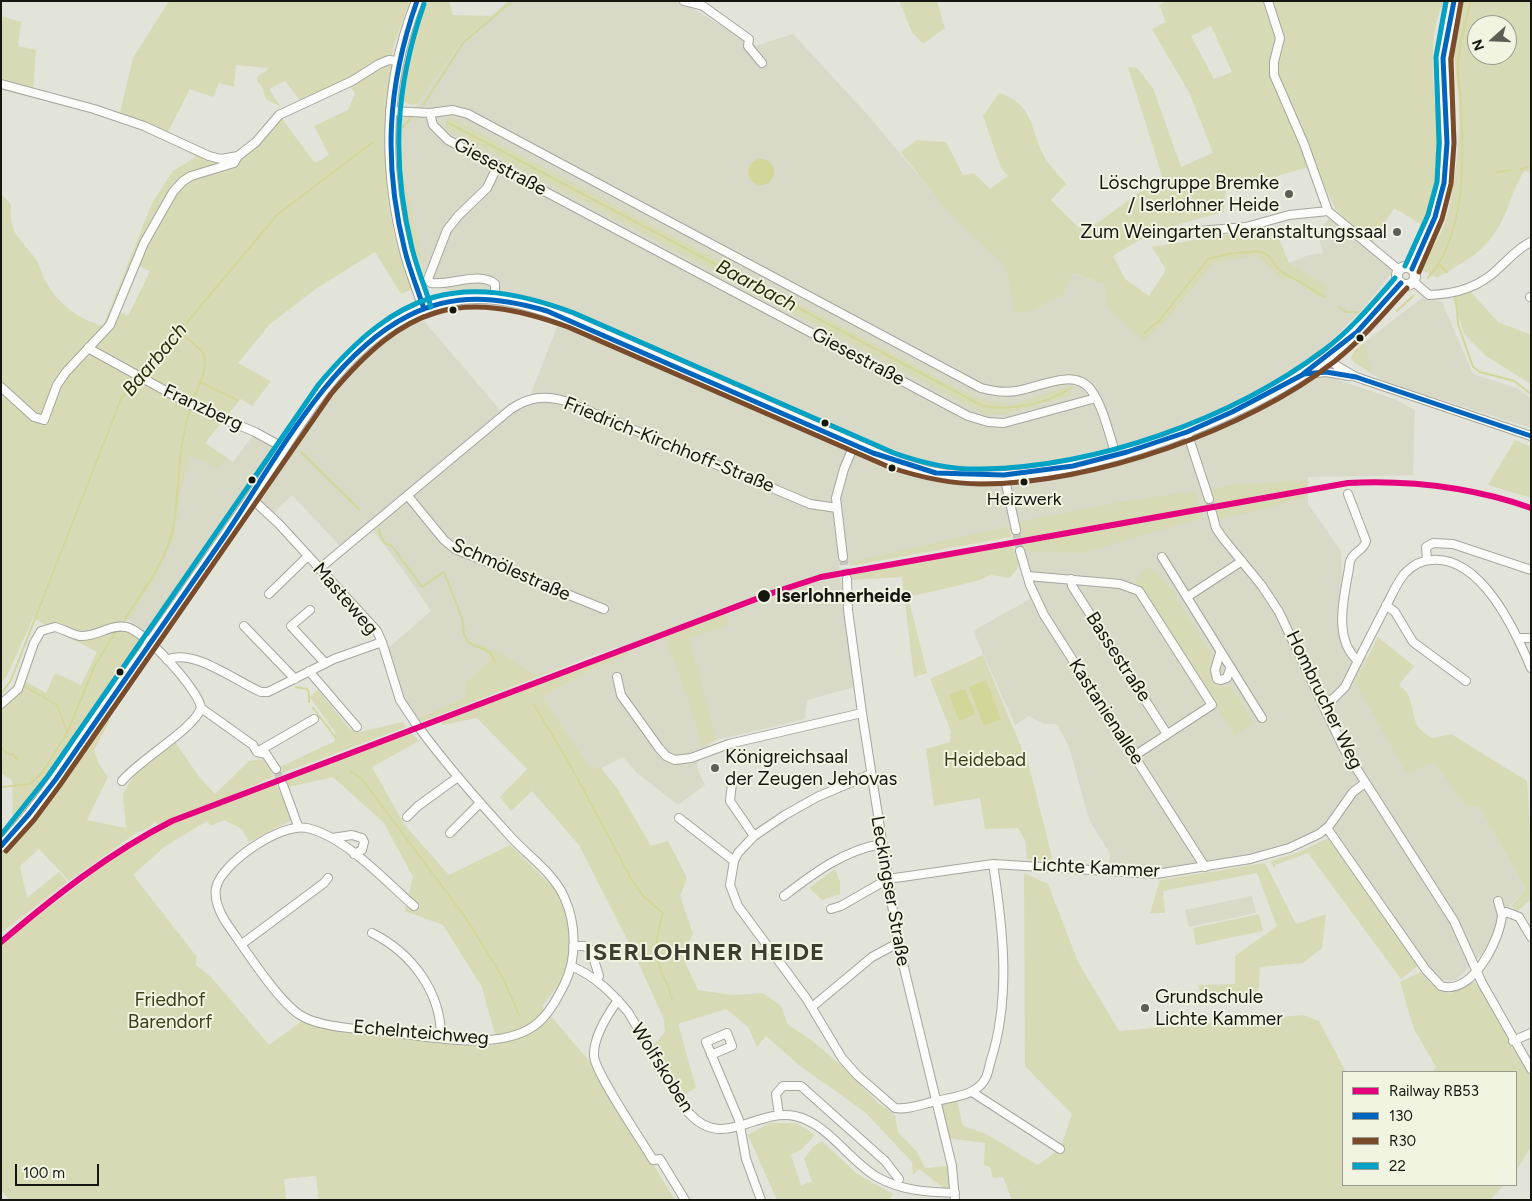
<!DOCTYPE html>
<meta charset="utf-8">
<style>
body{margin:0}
#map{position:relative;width:1532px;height:1201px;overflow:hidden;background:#e2e3d9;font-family:Figtree,sans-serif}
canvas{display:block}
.frame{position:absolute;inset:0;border:2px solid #161610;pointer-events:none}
.legend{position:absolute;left:1342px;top:1071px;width:175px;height:115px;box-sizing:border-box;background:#f2f4e2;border:1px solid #9a9b8e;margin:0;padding:6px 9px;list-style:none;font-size:15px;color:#161610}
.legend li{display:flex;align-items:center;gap:10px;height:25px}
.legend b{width:25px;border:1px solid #9a9b8e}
.north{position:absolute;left:1467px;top:15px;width:50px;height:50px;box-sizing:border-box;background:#f2f4e2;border:1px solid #9a9b8e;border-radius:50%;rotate:250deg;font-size:14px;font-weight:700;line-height:20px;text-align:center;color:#161610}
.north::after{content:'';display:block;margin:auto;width:18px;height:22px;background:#5d5e56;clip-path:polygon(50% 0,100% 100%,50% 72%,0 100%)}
.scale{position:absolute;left:15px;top:1164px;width:84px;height:22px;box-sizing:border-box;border:2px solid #161610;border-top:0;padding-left:6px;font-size:15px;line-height:18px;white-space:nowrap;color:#161610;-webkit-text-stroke:4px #f2f4e2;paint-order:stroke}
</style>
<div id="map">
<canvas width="1532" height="1201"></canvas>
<div class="frame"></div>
<ul class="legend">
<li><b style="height:6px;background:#e5007d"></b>Railway RB53</li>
<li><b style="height:6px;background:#0065bd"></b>130</li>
<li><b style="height:6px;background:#7a4b2a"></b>R30</li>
<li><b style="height:6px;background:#01a2c4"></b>22</li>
</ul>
<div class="north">N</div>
<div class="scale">100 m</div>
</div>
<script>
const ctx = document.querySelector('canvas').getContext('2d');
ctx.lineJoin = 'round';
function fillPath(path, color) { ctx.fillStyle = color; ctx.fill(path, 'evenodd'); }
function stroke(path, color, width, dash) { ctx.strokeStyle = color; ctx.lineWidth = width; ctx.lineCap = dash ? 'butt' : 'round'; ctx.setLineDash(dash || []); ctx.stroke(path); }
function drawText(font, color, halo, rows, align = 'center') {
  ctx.font = font + ' Figtree,sans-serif'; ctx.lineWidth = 4; ctx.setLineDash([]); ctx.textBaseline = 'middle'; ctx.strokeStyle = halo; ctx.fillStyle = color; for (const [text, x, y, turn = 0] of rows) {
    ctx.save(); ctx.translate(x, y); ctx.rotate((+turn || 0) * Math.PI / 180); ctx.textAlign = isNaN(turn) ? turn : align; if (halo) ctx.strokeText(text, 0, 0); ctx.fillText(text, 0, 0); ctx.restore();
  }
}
fillPath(new Path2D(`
 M508 1H679L756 46 793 34 866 113 932 192 945 209 1007 267 1036 310 1053 299 1063 297 1072 273 1105 284 1166 321 1214 263 1257 256 1282 280 1293 279 1319 298 1331 288 1289 263 1309 255 1323 253 1318 233 1331 216 1394 270 1361 311 1325 347 1338 380 1397 400 1415 410 1413 475 1308 477V504L1341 551 1344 629 1351 644 1367 657 1355 682 1434 761 1466 805 1479 807 1526 889 1501 915 1496 940 1456 980 1450 981 1436 978 1342 846 1322 826 1314 834 1250 858 1184 868 1109 867 1110 854 1089 819 1069 747 1057 724H1044L1029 716 1015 725 973 631 1030 599 1009 526 839 565 855 687 807 700 805 719 716 740 700 751 697 768 705 785 678 805 636 772 623 757 601 768 590 767 542 696 604 664 627 654 617 647 536 675 503 654 477 643 491 659 465 682V697L418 718 402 701 387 649 431 611 403 570 369 525 342 548 292 495 273 514 256 498 317 407 343 376 375 346 400 330 424 321 500 410 530 396 559 322 427 284 404 173 400 121 418 104 460 44Z
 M1423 297 1442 302 1473 374 1516 388 1531 398V428L1388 383 1372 374 1365 342Z
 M254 434 274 448 146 631 128 620 154 581 190 454 219 469 227 458 233 462Z
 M1252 896 1256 913 1189 927 1185 910Z`), '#d8d9c7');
fillPath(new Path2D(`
 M169 1H410L394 44 392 55 378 62 361 75 302 103 285 81 269 89 281 107 266 99 261 85 257 82 258 76 270 68 236 65 234 87 219 83 213 97 190 89 166 136 119 117 133 58Z
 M424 1H449L453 15 492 16 460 44 418 104 411 105 401 100 398 94 407 53C411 49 418 12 424 1Z
 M899 1H937L945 28 923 44 912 32Z
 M1167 1H1443C1419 60 1445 128 1437 189 1435 201 1428 214 1424 226L1394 208 1372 244 1336 210 1317 170 1308 167 1257 182 1226 186 1224 212C1181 223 1151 231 1113 256L1125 279 1149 296 1166 270 1152 247 1274 227 1289 263 1331 288 1319 298 1293 279 1282 280 1257 256 1214 263 1166 321 1143 341 1107 307 1105 284 1073 273 1063 297 1053 299 1036 310 1015 313 1006 267 945 209 901 152 917 140 946 142 963 175 974 173 990 189 1008 176 1001 168 983 116 999 93C1034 103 1030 130 1044 156 1049 166 1059 175 1066 184L1051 200 1078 227 1089 229 1140 192 1164 182 1128 67 1137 68 1153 88 1181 167 1213 153 1190 94 1152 29 1166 22 1159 5ZM1211 26 1232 72 1214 79 1191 36Z
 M1461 1H1531V172L1524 171C1511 192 1507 219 1491 238 1478 256 1456 266 1437 278L1419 268C1427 255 1437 242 1443 228 1454 201 1460 144 1459 115 1459 74 1447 42 1461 1ZM1477 25H1507V55H1477Z
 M1 16 21 22 18 46 36 50 33 91 1 81Z
 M388 63 392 66C380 142 382 217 412 289L401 294 375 252 317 288 270 324 238 363 271 381 252 406 241 399 205 443 227 458 219 469 190 455 180 494 175 536 154 581 128 620 119 623 144 642 105 711 110 721 94 750 99 764 108 777 87 820 126 828 123 794 139 767 173 739 200 778 215 794 249 761 266 759 273 777 234 794 237 797 275 782 292 820 249 842 242 829 224 820 211 826 207 821 164 847 133 875 197 957 196 965 211 977 269 1045 302 1021 333 1030 476 1046 498 1045 482 987 443 925 405 911 413 877 384 823 333 777 288 787 286 780 411 733 419 741 372 767 404 824 449 875 510 845 559 893 570 931 567 974 542 1006 591 1063 675 1200H319L316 1176 284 1179 286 1200H10L1 1190V944L111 860 161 830 155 821 149 828 136 833 69 881 39 849 20 866 27 898 59 872 67 882 1 933V836L13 824 12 780 1 773V709L21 690 25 681 46 693 55 673 81 685 97 652 33 618 6 678 1 683V194L11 204C9 237 20 236 37 261 41 268 42 276 46 282 58 304 80 320 103 326L152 203 173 171 196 157 164 137C188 148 208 163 236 157L232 163 198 171 181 181 171 192 149 228 109 325 74 361 76 362 106 333 119 312 128 316 150 271 136 265C149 238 164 190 193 175 206 169 220 168 234 163L238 156 256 142 279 115 315 163 329 155 314 126 348 110 355 94 349 84 379 66Z
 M450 117 975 398 1010 405 1067 387 1072 395 1006 414 986 415 444 128Z
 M400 121 404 173 427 284 405 218 397 168V123Z
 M1470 291 1498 322 1531 335V384L1486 356 1464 334 1453 298Z
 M1365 342 1372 374 1354 362 1351 358 1354 351Z
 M1515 440 1531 447V498L1488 485Z
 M1308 480V496L1252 512 1218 519 1210 490 1232 485Z
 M1195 491 1202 518 1083 553 1026 551 1019 522 1121 502Z
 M1009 526 1011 537 850 566V562Z
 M1013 546 1019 566 1010 578 991 575 977 581 908 597 927 673 914 677 902 577 852 580 851 574Z
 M1148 566 1169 586 1211 654 1210 678 1221 688 1231 686 1254 723 1235 736 1144 590 1134 582Z
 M726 613 730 625 689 638 716 740 702 746 690 704 665 637Z
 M1378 637 1414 666 1399 685C1402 688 1408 692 1409 697 1417 717 1410 727 1433 738L1451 734 1527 781 1531 844V899L1517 912 1511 906 1526 889 1479 807 1466 806 1434 762 1407 774 1355 682Z
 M476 642 503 654 536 675 592 656 421 722 418 718 465 697V682L491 659Z
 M622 651 628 654 604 664 542 696 590 767 601 768 617 788 651 846 668 841 687 878 680 896 693 934 681 954 698 990 733 995 763 993 781 1006 788 1025 810 1039 842 1066 877 1102 895 1115 898 1132 917 1152 925 1168 948 1166 951 1191C938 1186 931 1177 919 1169L913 1175 912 1162 865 1112 800 1066 766 1036 757 1047 748 1027 726 1009 678 1024 696 1088 685 1094 652 1047 665 1032 664 1019 632 949 579 845 532 791 511 811 500 797 527 769 477 718 442 725 441 722 458 714Z
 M983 655 1029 766 1053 861 1027 859 1025 840 1018 828 985 829 980 798 934 806 926 749 950 742 951 731 930 679Z
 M318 690 350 729 360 732 403 722 406 727 283 773 280 767 335 741V732L310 697Z
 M1328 838 1418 966 1401 979 1308 853 1275 865V869L1270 861 1297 853Z
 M1265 863 1296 924 1326 914 1322 948 1303 963 1260 967 1258 997H1202L1198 985 1235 984V956L1277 926 1257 873 1163 891 1165 913H1150L1160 880Z
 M835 869 840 882V894L822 900 809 888Z
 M1024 873 1048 884 1078 962 1119 1031 1303 1015 1319 1021 1346 1072H1343V1185H1504L1490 1200H1012L1003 1177 993 1178 990 1167 984 1165 985 1143 948 1138 939 1104 957 1100 963 1126 986 1134 1038 1165 1060 1149 1072 1114 1025 1066Z
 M1259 914 1263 931 1196 945 1193 928Z
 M1421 972 1431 984 1450 994 1473 982 1481 987 1511 1044 1531 1074V1147L1516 1171V1072H1432L1436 1067 1414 1029 1400 982Z
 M769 1123H796L815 1135 801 1150 791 1155 801 1186 812 1181 804 1159 813 1147 822 1141 857 1174 893 1194 889 1200H777L748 1135Z`), '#d8dab5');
fillPath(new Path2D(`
 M748 172a13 13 0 1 1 26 0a13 13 0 1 1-26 0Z
 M986 680 1001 719 984 726 969 687Z
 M965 689 975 714 959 721 949 695Z`), '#d3d699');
stroke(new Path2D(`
 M424 104 463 43 512 1
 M447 122 983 406C1012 411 1048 404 1072 387
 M403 127 412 116
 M1521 169 1531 167
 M1496 172 1512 170
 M1440 265 1447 272
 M1428 278C1466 234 1464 161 1461 106 1461 94 1458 81 1458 68 1459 45 1465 24 1471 1
 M1456 298 1458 324 1473 367 1480 372 1514 381 1531 394
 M1339 307 1346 312H1358
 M1397 311 1413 296
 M179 332C186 338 198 346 203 353 210 367 197 389 192 402
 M1144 333 1159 321 1208 259 1228 254 1259 251 1269 256 1279 270 1325 297
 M142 376 277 215 373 142
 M200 382 237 400
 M301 452 359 509
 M379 529C381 538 383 544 392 546L422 587 444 572 462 618 464 634 469 643 490 652 496 664
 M124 621C141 593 166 562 173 529 180 489 177 446 191 407
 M22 685 57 705 67 732
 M296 687 307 689 309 693V702
 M1 694 11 680 121 399 139 379
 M534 705 568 761 632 880 643 896 663 913C657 931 654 949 660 967 663 979 670 987 672 1000
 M313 708 336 738
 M1 748 10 755 13 754 18 760
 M350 771 361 778 468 921 504 980 519 1015
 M1 787 30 784 43 772 68 731 95 665 115 633`), '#d3d699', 2);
stroke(new Path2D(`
 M1209 499 1212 513
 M1016 530 1020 551
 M843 557 847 579
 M276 769 283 785`), '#c3c4bb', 8, [8, 4]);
const minor = new Path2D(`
 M684 1 703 6 749 39 748 46 762 63
 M1268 1 1280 38 1274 62V75L1304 144 1328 211 1399 270
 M1 84 94 109 144 126 209 156 221 159 238 156
 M390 111 430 113 453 110 468 114 981 388C992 391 1004 393 1016 391 1038 388 1074 367 1091 390 1104 408 1109 435 1116 455
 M430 113 433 125 448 140 968 416 988 422 1004 423 1096 398
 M1199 231 1246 227 1289 215 1328 211
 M1414 282 1429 295C1457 294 1480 287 1500 267 1510 258 1518 248 1531 242
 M1530 297H1531
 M495 298V284C480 271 450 286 431 283L428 279 447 230 458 216 487 188 498 165
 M88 348 193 406 255 432 284 448
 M1328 356 1337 366 1356 377 1531 436
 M1304 374 1326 372 1349 376
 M1 387 34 417 44 420 57 385 66 372 110 325 144 243 173 192 183 181 191 176 234 163 238 156 256 142 279 115 352 81 379 64 389 60 397 61
 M1187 432 1209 499
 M1004 475 1016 530
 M1348 494 1366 541C1364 550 1355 551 1351 559 1349 562 1349 570 1348 574 1343 601 1334 640 1358 661
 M408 496 444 540 455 549 604 609
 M251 498 279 524 377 631 382 642
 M1212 513 1216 528 1222 537 1262 586 1279 612 1344 749 1454 921 1482 983 1531 1069
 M1020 551 1030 585 1044 615 1205 867
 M843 557 836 498 844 469 854 445
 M1162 557 1262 718
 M1427 560 1426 547 1433 543 1453 544 1531 570
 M319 569 511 409C529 397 544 395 565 401L810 504 837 508
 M1028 576 1120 584 1139 591 1212 705 1134 756
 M847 579 848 610 862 713 898 943 952 1166 955 1200
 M1071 579 1072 586 1167 734
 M269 594 308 556
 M1187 597 1242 561
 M1386 605 1395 612 1413 642 1466 681
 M310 610 291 626 325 663
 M244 626 295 679
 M1519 638H1531
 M1220 653 1215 670 1217 679 1221 680 1227 678 1230 669
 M167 660C192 647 237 682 261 692H268L334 659 382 642 400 700 416 724
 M309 671 357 727
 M617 677 621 695 659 748 666 756 675 760 691 758 729 744 862 713
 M1 704 18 689 34 643 41 631 55 627C63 629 73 635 80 636 97 637 110 624 126 627 144 630 199 690 201 708L253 745 257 752 266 754 276 769
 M1323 704 1334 698 1345 687C1358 660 1372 633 1386 606 1392 595 1397 582 1405 573 1412 566 1422 560 1432 560 1481 556 1515 630 1531 668
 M257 752 314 719
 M871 774 817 797 785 815 754 836 738 853 734 861 730 885 738 906 806 998 842 1058 857 1075 895 1108C909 1110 922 1104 936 1101 952 1097 974 1096 984 1081 988 1076 989 1066 991 1060 1011 997 1003 928 993 864
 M122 781C139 760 195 728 201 708
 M732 783 730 801 754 836
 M283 785 298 826
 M407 817 418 806 458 777
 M679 818 734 861
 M1327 828 1426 970 1441 986C1472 996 1500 940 1502 915L1506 912 1519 917 1531 937
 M450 833 480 803
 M332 838 352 835 362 838 364 842 362 850 354 854
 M784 896C814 873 844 850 882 844
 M1498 901 1502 915
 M414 906C384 880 346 837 307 828 282 822 221 863 216 888 214 900 219 911 225 921 243 946 276 999 300 1015 320 1028 362 1029 386 1032 428 1036 497 1052 534 1026 548 1016 557 999 565 983 577 958 576 924 565 899 555 874 528 856 510 836 479 802 448 767 420 729
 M831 909 841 906 888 879 993 864 1156 874 1250 859 1289 848 1319 834 1329 826 1353 792 1365 783
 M372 933C412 953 441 992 441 1037
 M242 944 324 883 328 878
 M573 946H584L591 950 599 976 597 981
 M571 966C595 976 612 993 628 1012L688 1112C723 1152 755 1108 795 1116 828 1123 849 1161 877 1177 902 1191 928 1192 955 1193
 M618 1000C608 1014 593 1038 594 1056 595 1073 642 1141 653 1160L660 1159 685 1200
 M812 1007 872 957 898 943
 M1513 1041 1531 1033
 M711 1055 732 1046 727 1033 706 1042 739 1120 746 1159 761 1200
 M972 1092 1060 1149
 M779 1115 776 1094 783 1086H801L885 1161 899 1179`);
const major = new Path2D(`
 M417 1C384 83 383 166 405 251 410 271 418 289 424 309
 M1397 276a9 9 0 1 1 18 0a9 9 0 1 1-18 0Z
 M1412 269 1435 217 1444 183 1447 143 1443 58 1454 1
 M1 846C40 807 70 756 102 711 154 637 206 564 257 489 300 425 342 345 416 312 471 287 516 299 571 320L891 460C906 465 920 470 935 473 1049 494 1239 425 1329 356 1356 334 1378 309 1401 283`);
stroke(minor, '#a5a69e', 10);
stroke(major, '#a5a69e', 12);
stroke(minor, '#fbfbf9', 8);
stroke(major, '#fbfbf9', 10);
stroke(new Path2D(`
 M417 1C387 86 383 164 405 251 410 271 418 290 424 309
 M1412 269 1435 217 1444 183 1447 143 1443 58 1454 1
 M1303 374 1357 332 1401 283
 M1 846 29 814 56 779C111 699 167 620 222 540 272 467 327 357 408 316 454 292 499 297 547 311L873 453 936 473 1004 475 1073 466 1127 452 1187 432 1232 412 1304 374 1326 372 1356 377 1531 436`), '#0065bd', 5);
stroke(new Path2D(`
 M1419 272 1442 219 1451 184 1454 143 1451 59 1461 2
 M6 851 34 820 60 785 331 394C405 306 459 287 568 327L889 467C919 477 949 484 981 484 1092 484 1248 430 1335 361 1362 340 1384 313 1407 288`), '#7a4b2a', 5);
stroke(new Path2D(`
 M424 4C395 87 391 162 412 248 417 268 425 287 431 307
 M1405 266 1428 215 1437 182 1439 143 1436 57 1446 1
 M1 835 48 776 319 384C397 291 459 270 574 313L894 453C922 463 952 470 982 469 1097 467 1232 419 1324 350 1351 330 1373 303 1395 278`), '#01a2c4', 5);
stroke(new Path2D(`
 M1 942C55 896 109 853 172 821L772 593 821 577 1348 483C1411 480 1471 487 1531 508`), '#e5007d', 6);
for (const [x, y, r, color] of [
 [1289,194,5,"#5d5e56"],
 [1397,232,5,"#5d5e56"],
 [453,310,4.5,"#161610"],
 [1360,338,4.5,"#161610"],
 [825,423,4.5,"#161610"],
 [892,468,4.5,"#161610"],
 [252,480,4.5,"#161610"],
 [1024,482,4.5,"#161610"],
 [764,596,7,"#161610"],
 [120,672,4.5,"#161610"],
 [715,768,5,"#5d5e56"],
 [1145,1008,5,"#5d5e56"]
]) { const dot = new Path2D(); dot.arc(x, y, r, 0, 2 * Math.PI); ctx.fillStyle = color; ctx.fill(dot); stroke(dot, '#f2f4e2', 2); }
drawText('18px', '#161610', '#f2f4e2', [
 ["Heizwerk",1024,500]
]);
drawText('19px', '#161610', '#f2f4e2', [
 ["Giesestraße",500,167,28],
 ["Giesestraße",858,357,28],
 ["Franzberg",203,408,25],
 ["Friedrich-Kirchhoff-Straße",669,445,22],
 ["Schmölestraße",511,570,24],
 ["Masteweg",345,599,49],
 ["Bassestraße",1118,657,57],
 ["Hombrucher Weg",1324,700,64],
 ["Kastanienallee",1106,712,57],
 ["Lichte Kammer",1096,868,3],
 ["Leckingser Straße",890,891,80],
 ["Echelnteichweg",421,1033,5],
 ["Wolfskoben",662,1068,58]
]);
drawText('19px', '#161610', '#f2f4e2', [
 ["Löschgruppe Bremke",1279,183],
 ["/ Iserlohner Heide",1279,205],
 ["Zum Weingarten Veranstaltungssaal",1387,232],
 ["Königreichsaal",725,757,"left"],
 ["der Zeugen Jehovas",725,779,"left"],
 ["Grundschule",1155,997,"left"],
 ["Lichte Kammer",1155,1019,"left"]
], 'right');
drawText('bold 19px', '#161610', '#f2f4e2', [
 ["Iserlohnerheide",776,596]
], 'left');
drawText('19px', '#3c3e1a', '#f2f4e2', [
 ["Heidebad",985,760],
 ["Friedhof",170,1000],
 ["Barendorf",170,1022]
]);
drawText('italic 20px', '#2b2c07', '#f2f4e2', [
 ["Baarbach",756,286,28],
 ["Baarbach",155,360,-50]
]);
ctx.letterSpacing = '1px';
drawText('bold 24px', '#3d3e30', '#f2f4e2', [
 ["ISERLOHNER HEIDE",705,953]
]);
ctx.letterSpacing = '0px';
</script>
